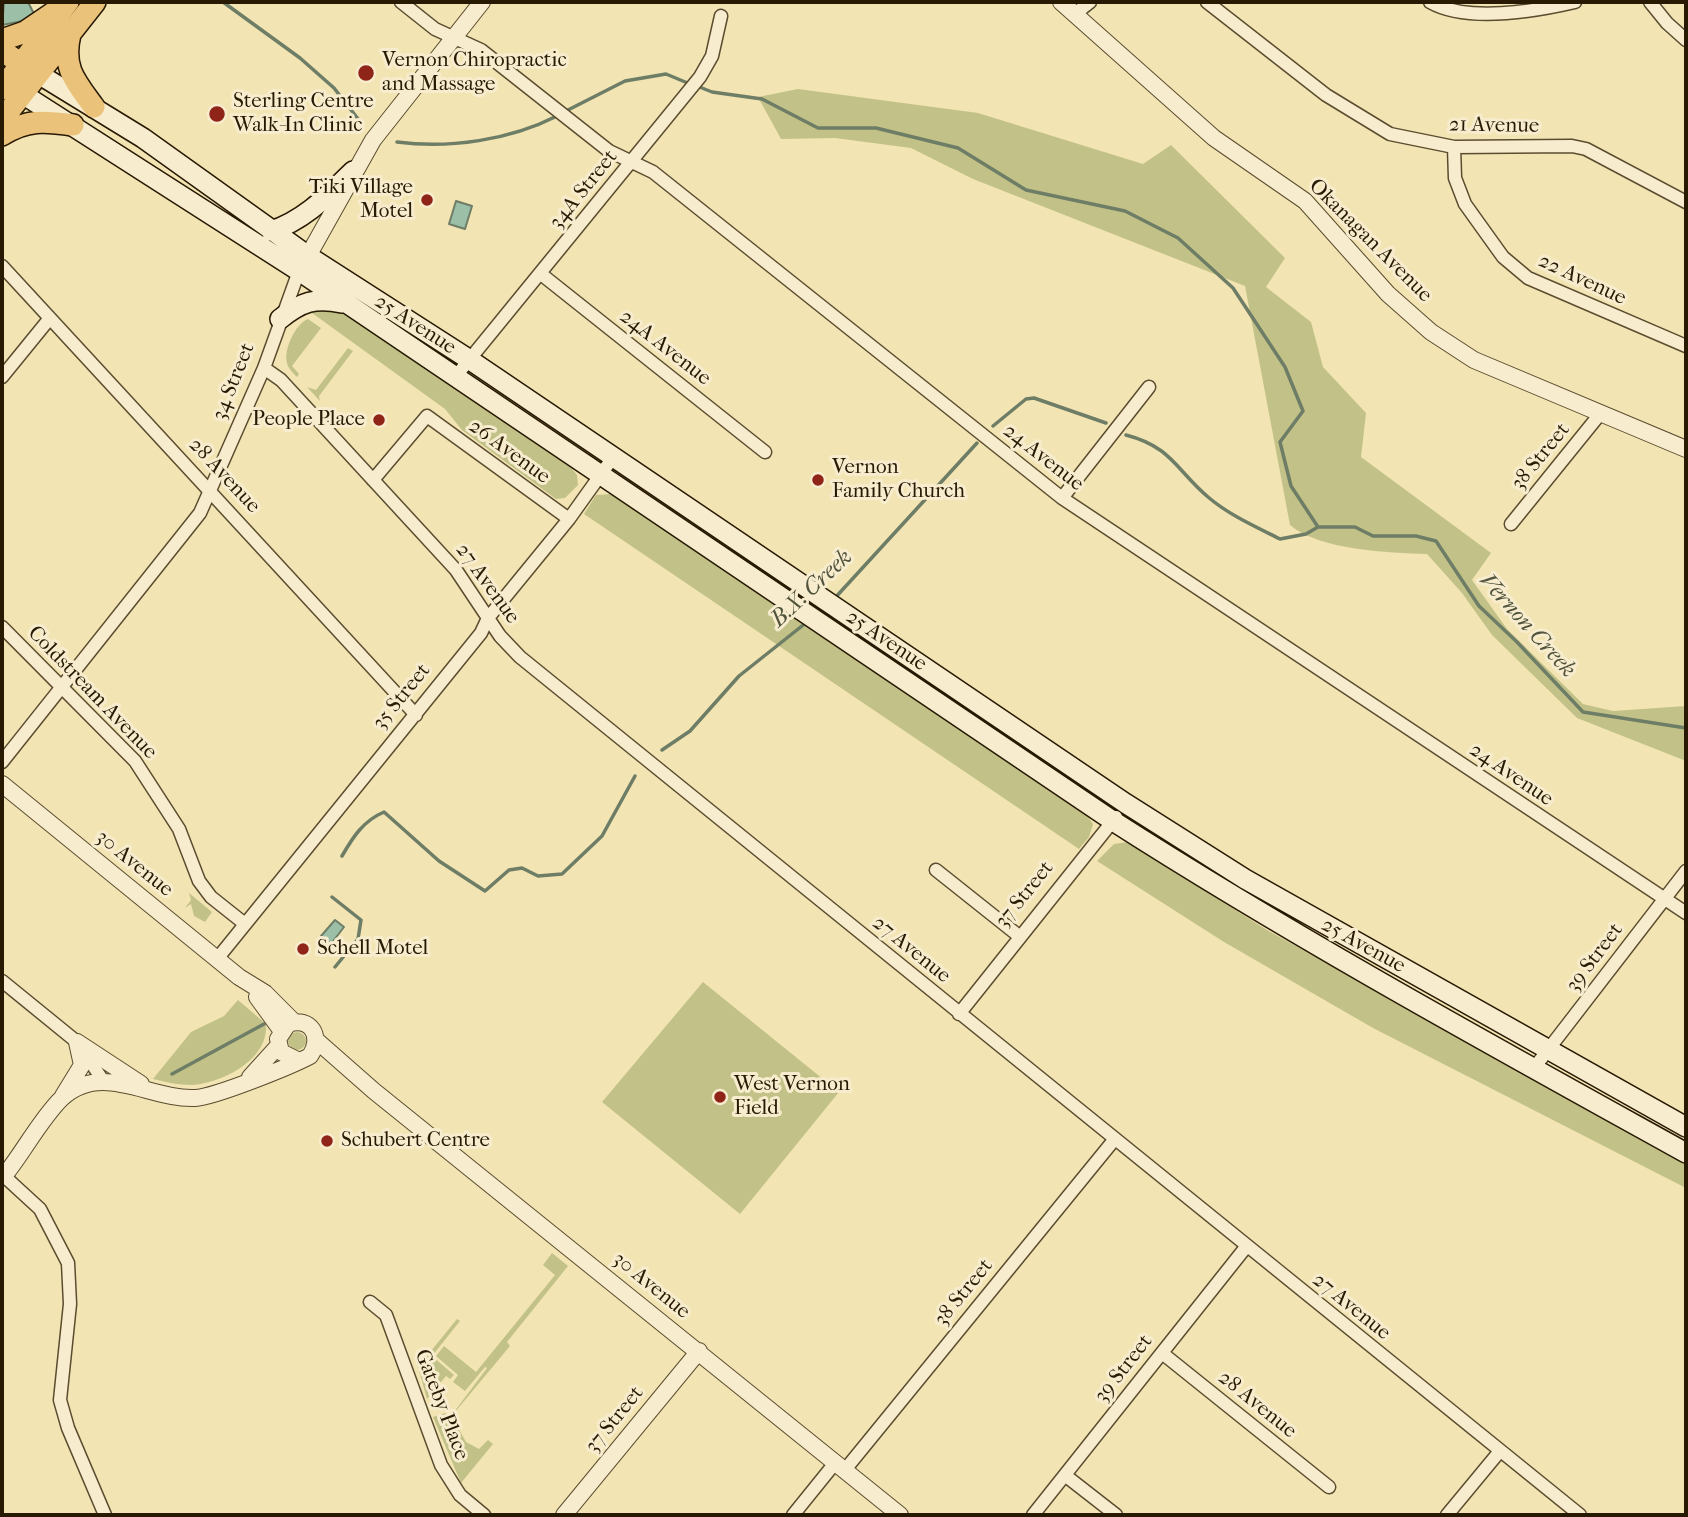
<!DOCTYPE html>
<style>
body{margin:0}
#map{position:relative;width:1688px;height:1517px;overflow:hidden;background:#f3e4b3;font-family:"IM FELL French Canon",serif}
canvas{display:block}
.frame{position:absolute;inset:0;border:4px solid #281903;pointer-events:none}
</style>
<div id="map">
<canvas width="1688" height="1517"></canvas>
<div class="frame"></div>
</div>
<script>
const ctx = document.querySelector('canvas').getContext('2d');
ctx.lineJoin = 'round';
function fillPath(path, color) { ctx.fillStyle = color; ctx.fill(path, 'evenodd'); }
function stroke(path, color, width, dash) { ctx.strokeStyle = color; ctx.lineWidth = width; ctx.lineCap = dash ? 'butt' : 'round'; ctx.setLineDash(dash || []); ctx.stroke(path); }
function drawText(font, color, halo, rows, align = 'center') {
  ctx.font = font + ' "IM FELL French Canon",serif'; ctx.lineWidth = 6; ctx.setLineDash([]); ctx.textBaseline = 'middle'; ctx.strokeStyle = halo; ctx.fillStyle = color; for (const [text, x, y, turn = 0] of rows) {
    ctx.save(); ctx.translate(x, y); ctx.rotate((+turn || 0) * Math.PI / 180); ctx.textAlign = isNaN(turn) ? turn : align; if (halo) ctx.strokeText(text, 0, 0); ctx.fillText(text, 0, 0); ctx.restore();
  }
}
fillPath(new Path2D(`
 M798 89 978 113 1143 164 1171 145 1285 258 1266 287 1311 322 1323 367 1366 413 1361 457 1491 553 1472 580 1507 629 1583 704 1613 711 1686 706V761L1577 718 1492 635 1462 593 1427 554C1389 553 1319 550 1290 525L1245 286 973 179 911 148 835 138 781 139 758 97Z
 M319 308 336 309 346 315 569 465 577 475 578 485 565 498 556 499 462 430 445 409 312 313Z
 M308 319 321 328 292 366 299 374 297 377C293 373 288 368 287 363 283 350 296 323 308 319Z
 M348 348 353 351 319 396 320 401 307 387 316 390Z
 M612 494 1087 815 1093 824 1089 837 1079 849 584 514 596 495Z
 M1128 842 1267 930 1686 1164V1188L1373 1028 1224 942 1097 861 1114 844Z
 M189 893 212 912 205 922 194 916 191 904 185 908 191 900Z
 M703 982 839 1092 740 1214 602 1102Z
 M238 1000 266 1024C269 1060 222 1083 192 1085 178 1085 166 1082 153 1079L191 1032 224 1016Z
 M288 1041a9 9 0 1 1 18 0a9 9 0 1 1-18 0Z
 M552 1253 568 1266 507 1342 510 1346 455 1412 453 1419 466 1442 479 1449 488 1440 493 1444 461 1483 433 1417 445 1413 451 1416 487 1368 485 1367 465 1391 453 1382 458 1375 436 1356 444 1346 476 1372 555 1275 543 1265Z
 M457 1319 460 1321 432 1356 454 1375 450 1379 446 1376 427 1399 418 1367Z`), '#c2c288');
const water = new Path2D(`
 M4 2H28L33 12H38L23 21 2 25Z
 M456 201 472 206 465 229 449 224Z
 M335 920 344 927 331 944 321 936Z`);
fillPath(water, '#9cbfa8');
stroke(water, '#6e7d66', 2);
stroke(new Path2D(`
 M223 2 300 58 334 88 362 124
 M697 86 712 92 762 99 818 128H876L958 148 1026 190 1125 211 1178 238 1233 288 1285 367 1303 411 1280 442 1291 486 1318 527
 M564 112 625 81 666 74 690 84
 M397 142C449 149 510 140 557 116
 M993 426 1026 399 1034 398 1106 423
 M1126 435C1172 447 1176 470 1208 497 1229 515 1256 527 1280 539L1306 534 1318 527
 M1318 527H1355L1373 536H1416L1436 541 1479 606 1517 642 1583 712 1686 728
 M834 599 977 443
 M662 750 690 731 739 676 807 622
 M342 856C353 837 363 821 384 812L439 861 485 891 509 870 522 868 538 876 562 874 602 836 635 776
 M332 897 361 920 358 939 335 967
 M172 1074 264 1024`), '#6e7d66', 3.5);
const minor = new Path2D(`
 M401 2 435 29 481 50 609 151 653 172 1062 498 1686 913
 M1207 2 1326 95 1390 134 1454 147 1572 146 1586 149 1686 202
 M1430 2C1467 23 1536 11 1575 2
 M1650 2 1667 23 1686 40
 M1076 13 1090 2
 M1454 147 1455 178 1465 204 1503 257 1528 278 1686 346
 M2 266 416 715
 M541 274 765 452
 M264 368 281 380 456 570 500 636 520 657 1580 1515
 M456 376 700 77 712 56 721 16
 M2 377 50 318
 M373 480 427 416 569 519
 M1062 498 1149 387
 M1511 524 1600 414
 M2 627 135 761 179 829 199 881 211 897 245 924
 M2 762 200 513 264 368 299 271
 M936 870 1019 936
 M217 959 481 633 488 618 569 519 614 456
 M2 981 77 1042 104 1082
 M959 1014 1116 817
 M1534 1068 1686 871
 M2 1178 4 1176 40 1209 68 1263 70 1304 60 1400 68 1428 105 1515
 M370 1302 386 1315 441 1465 460 1495 484 1515
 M1162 1353 1329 1487
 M844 1471 1114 1140
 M1066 1476 1116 1515
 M793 1515 835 1463
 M1033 1515 1246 1247
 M1447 1515 1500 1451`);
const tertiary = new Path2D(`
 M1061 2 1214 138 1305 201 1388 294 1431 332 1474 360 1686 449
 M303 265 373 140 482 2
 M2 784 239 977 265 993 294 1022
 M257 997 281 1030
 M316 1040 374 1091 900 1515
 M77 1042 141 1084
 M250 1077 279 1045
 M63 1096 82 1065 77 1042
 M2 1174 4 1176C23 1153 41 1118 62 1098 102 1061 150 1100 195 1098 215 1097 291 1066 310 1056 323 1037 311 1016 288 1024L278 1039 281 1052 297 1060
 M564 1515 699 1351`);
const secondary = new Path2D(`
 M37 73 143 138 308 256 470 360 1125 803 1245 879 1686 1127
 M21 93 299 271 1113 821C1299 940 1493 1046 1686 1153
 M271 231C305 220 328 195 353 171
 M280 319C301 302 315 297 342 303`);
const primary = new Path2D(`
 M2 51 35 72`);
const trunk = new Path2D(`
 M70 34C62 68 75 81 94 107
 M2 40 25 32 53 13
 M2 89 68 2
 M2 120 95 2
 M2 135C27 119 45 121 73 125`);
stroke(minor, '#5b4c2f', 15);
stroke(tertiary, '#5b4c2f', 18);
stroke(secondary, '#281903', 22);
stroke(primary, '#281903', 24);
stroke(trunk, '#281903', 24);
stroke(minor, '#f7edce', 12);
stroke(tertiary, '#f7edce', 16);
stroke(secondary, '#f7edce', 19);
stroke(primary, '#eac27a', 21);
stroke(trunk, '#eac27a', 21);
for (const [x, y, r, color] of [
 [366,73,9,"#8f2418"],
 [217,114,9,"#8f2418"],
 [427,200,7,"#8f2418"],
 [379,420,7,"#8f2418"],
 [818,480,7,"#8f2418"],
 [303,949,7,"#8f2418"],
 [720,1097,7,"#8f2418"],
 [327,1141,7,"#8f2418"]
]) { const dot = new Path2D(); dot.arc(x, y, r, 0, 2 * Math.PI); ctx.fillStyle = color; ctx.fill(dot); stroke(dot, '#f7edce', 2.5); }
drawText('21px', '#281903', '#f7edce', [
 ["Vernon Chiropractic",382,61],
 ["and Massage",382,85],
 ["Sterling Centre",233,102],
 ["Walk-In Clinic",233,126],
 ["Tiki Village",413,188,"right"],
 ["Motel",413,212,"right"],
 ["People Place",365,420,"right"],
 ["Vernon",832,468],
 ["Family Church",832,492],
 ["Schell Motel",317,949],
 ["West Vernon",734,1085],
 ["Field",734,1109],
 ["Schubert Centre",341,1141]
], 'left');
drawText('21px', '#281903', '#f7edce', [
 ["21 Avenue",1494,126,1],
 ["34A Street",584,190,-51],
 ["Okanagan Avenue",1370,241,45],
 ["22 Avenue",1582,280,25],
 ["25 Avenue",415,325,33],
 ["24A Avenue",665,348,38],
 ["34 Street",234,382,-68],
 ["26 Avenue",509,452,36],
 ["38 Street",1541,457,-51],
 ["24 Avenue",1043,458,38],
 ["28 Avenue",224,476,47],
 ["27 Avenue",487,584,54],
 ["25 Avenue",886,641,34],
 ["Coldstream Avenue",92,693,46],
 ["35 Street",402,697,-51],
 ["24 Avenue",1511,775,34],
 ["30 Avenue",134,864,39],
 ["37 Street",1025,895,-51],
 ["25 Avenue",1363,946,29],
 ["27 Avenue",911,950,39],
 ["39 Street",1595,958,-53],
 ["30 Avenue",651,1286,39],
 ["38 Street",964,1293,-51],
 ["27 Avenue",1351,1307,39],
 ["39 Street",1124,1369,-52],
 ["Gateby Place",441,1405,69],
 ["28 Avenue",1257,1405,39],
 ["37 Street",615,1420,-51]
]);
drawText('italic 23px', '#51533d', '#f7edce', [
 ["B.X. Creek",812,589,-43],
 ["Vernon Creek",1527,626,48]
]);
</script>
